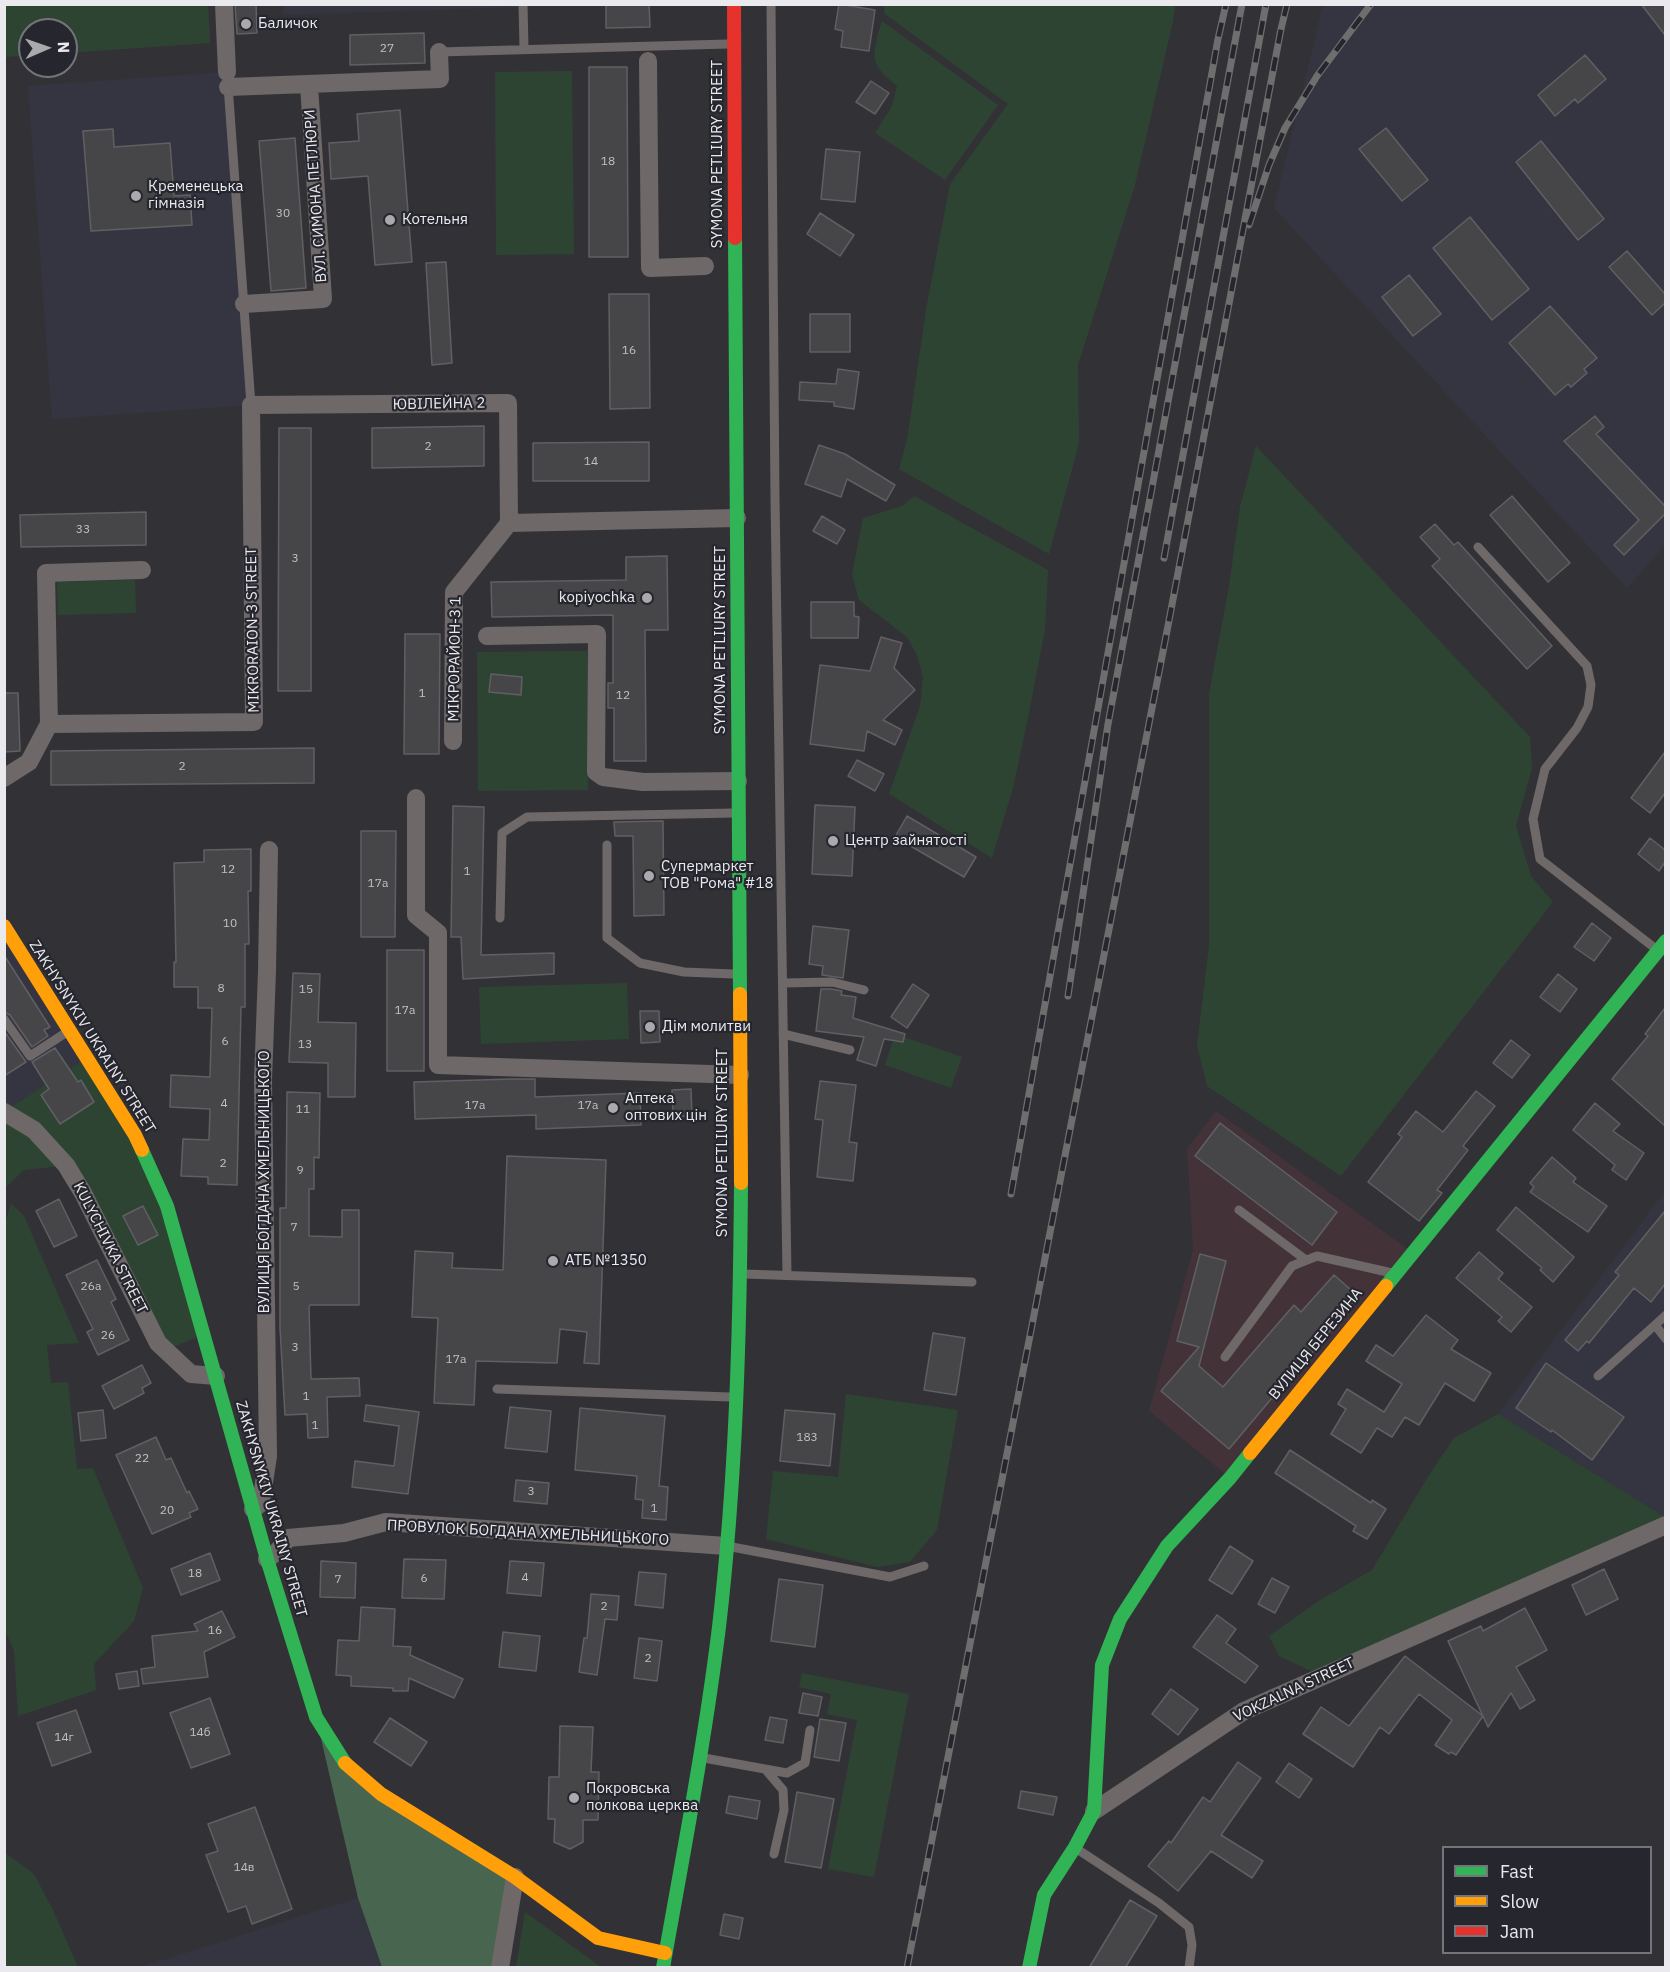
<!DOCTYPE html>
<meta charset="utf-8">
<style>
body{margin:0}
#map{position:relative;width:1670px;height:1972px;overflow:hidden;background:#323236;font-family:"IBM Plex Sans",sans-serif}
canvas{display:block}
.frame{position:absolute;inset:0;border:6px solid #e9e9ee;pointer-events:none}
.legend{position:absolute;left:1442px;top:1846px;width:210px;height:108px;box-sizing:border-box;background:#26262e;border:2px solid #74747b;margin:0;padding:8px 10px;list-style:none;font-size:18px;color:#e9e9ee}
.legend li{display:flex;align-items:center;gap:12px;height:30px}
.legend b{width:30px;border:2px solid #74747b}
.north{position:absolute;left:18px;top:18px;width:60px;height:60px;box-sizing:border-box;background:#26262e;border:2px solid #74747b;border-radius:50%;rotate:88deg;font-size:16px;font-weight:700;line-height:24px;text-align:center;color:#e9e9ee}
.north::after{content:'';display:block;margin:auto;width:21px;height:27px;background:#a9a9ae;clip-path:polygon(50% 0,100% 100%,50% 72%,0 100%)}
</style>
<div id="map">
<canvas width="1670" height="1972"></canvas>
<div class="frame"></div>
<ul class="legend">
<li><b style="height:8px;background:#30b455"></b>Fast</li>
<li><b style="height:8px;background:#ff9f0a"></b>Slow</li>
<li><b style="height:8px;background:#e5322d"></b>Jam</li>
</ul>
<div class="north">N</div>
</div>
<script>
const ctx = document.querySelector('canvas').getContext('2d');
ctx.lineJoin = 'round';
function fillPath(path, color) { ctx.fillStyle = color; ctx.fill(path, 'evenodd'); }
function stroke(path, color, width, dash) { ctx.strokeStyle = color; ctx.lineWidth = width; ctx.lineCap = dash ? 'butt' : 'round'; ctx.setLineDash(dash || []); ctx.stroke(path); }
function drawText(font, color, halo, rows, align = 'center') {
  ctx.font = font + ' "IBM Plex Sans",sans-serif'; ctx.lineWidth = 4.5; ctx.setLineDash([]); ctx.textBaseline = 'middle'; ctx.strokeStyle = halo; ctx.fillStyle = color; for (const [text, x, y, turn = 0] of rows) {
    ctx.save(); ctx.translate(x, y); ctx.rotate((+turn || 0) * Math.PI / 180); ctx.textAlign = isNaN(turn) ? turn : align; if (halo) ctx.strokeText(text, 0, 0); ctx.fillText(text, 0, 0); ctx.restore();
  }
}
fillPath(new Path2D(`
 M1216 1111 1412 1252 1230 1478 1149 1411 1193 1250 1187 1149Z`), '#433238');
fillPath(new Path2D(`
 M524 4V7L283 15V5Z
 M1323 5H1665V545L1627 588 1274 208Z
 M227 72 251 405 52 419 28 86Z
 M4 926 87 1058 5 1111H4Z
 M1665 1191V1517L1498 1414Z
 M358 1898 382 1967H141Z`), '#353541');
fillPath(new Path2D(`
 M5 4 208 5 210 43 66 53V30H30V55L5 57Z
 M884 5H1175L1173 21 1135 185 1078 365 1079 443 1049 554 899 469 907 440 926 310 950 184 1008 104 885 14Z
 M882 21 998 105 945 180 875 133 892 106 897 86C889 79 877 70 875 60 873 51 879 29 882 21Z
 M572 71 574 254 496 255 495 72Z
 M1256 446 1530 737 1532 768 1516 826 1531 876 1553 902 1341 1176 1207 1086 1197 1045 1209 946V694L1229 586 1240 507Z
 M914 496 1048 570 1045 629 1028 718 1013 788 992 858 889 794 920 706 923 677 917 655 907 637 859 600 852 574 863 518 902 506Z
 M135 580 136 613 58 615 57 582Z
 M587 651 588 790 478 791 477 652Z
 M627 983 629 1039 481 1044 479 987Z
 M895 1034 962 1057 951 1088 885 1065Z
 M87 1058 135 1135 204 1334 176 1346 158 1343 62 1166 24 1170 5 1188V1111Z
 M11 1203 24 1216 79 1343 47 1345 51 1383 68 1382 77 1469 93 1468 143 1588 134 1621 94 1664 96 1690 18 1716 14 1651 4 1628V1227Z
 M846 1394 958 1410 937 1530 910 1562 877 1567 766 1539 773 1471 838 1477Z
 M1498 1414 1665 1517 1322 1676 1279 1656 1269 1636 1320 1600 1372 1570 1431 1472 1454 1438Z
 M802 1673 909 1694 874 1877 828 1869 857 1720 827 1714 831 1694 799 1687Z
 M4 1852 34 1874 53 1910 78 1967H5Z
 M525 1912 601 1967H516Z`), '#2e4433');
fillPath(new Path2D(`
 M316 1717 346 1764 515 1877 500 1967H382L358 1898Z`), '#486550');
const building = new Path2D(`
 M235 4H256L257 33 237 34Z
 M606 4H649L650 27 606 28Z
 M839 4 875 10 869 51 841 47 843 31 835 29Z
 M1641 4H1665V35Z
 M424 33 425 63 350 65V35Z
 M1585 55 1606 79 1578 103 1575 99 1555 116 1538 95Z
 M589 67H627L628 257H589Z
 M871 81 889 93 875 114 856 102Z
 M400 110 412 262 375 265 368 176 331 179 329 143 359 141 357 114Z
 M1386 128 1428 180 1402 201 1359 149Z
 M113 129 114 147 170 143 174 196 190 195 192 225 91 231 83 131Z
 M295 138 306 288 271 291 259 141Z
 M1541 141 1604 219 1578 240 1516 162Z
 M826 149 860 152 855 202 821 199Z
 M820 213 854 235 840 256 807 234Z
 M1470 217 1529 289 1492 320 1433 248Z
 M1627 251 1665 294V303L1652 315 1609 267Z
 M446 262 452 363 432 365 426 263Z
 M1409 275 1441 314 1413 336 1382 297Z
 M609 294H649L650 408 610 409Z
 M1550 306 1597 358 1584 369 1587 373 1571 387 1568 384 1555 395 1509 343Z
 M810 314H850V352H810Z
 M838 369 859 372 854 409 834 406V402L799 400 800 382 836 384Z
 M1595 416 1604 427 1596 434 1665 506V514L1624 555 1614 545 1639 520 1564 441Z
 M484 426V466L372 468V428Z
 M279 428H311V691H278Z
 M649 442V481H533V443Z
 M819 445 845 454 895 485 886 501 847 479 841 497 805 484Z
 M1512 496 1570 563 1548 582 1490 515Z
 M146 512V545L21 547 20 515Z
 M822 516 845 530 837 544 813 531Z
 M1435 524 1454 545 1458 542 1552 646 1527 669 1432 566 1440 559 1420 537Z
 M667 556 668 630H645L646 761H614V708H608V683H613V615L492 617 491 582 626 580V557Z
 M811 602H854V616L859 617 858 638H811Z
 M405 634H440L439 754H404Z
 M881 637 902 643 894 668 915 690 883 720 902 730 895 745 867 731 864 751 810 744 820 665 870 671Z
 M491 674 522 677 521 695 489 692Z
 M4 693H18L20 751 4 752Z
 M314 748V783L51 785V751Z
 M1665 752V793L1650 813 1631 798Z
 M857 760 884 774 875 791 848 776Z
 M815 805 855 807 852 876 812 874Z
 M453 806 484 807 481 955 554 953V974L463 979 461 937H451Z
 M907 816 976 857 964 877 895 837Z
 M663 821 664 915 634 916 633 836H615L614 822Z
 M361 831H396L395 937H361Z
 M1650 838 1665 850V862L1659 871 1638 854Z
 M251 849V891H248L249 944H245V1007H241L237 1185 208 1184V1177L181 1176 183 1139 209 1140 210 1109 170 1107 171 1075 210 1077 212 1008H198V987H174V962H176L174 863 204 862V850Z
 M1592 923 1611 938 1594 961 1574 947Z
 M813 926 849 930 843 978 822 975 823 966 809 964Z
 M387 950H424V1071H387Z
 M4 955 50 1027 44 1030 48 1036 32 1047 10 1015 4 1012Z
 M293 973 320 974 318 1022 356 1023 355 1097H328V1063L289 1062Z
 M1558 974 1577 989 1560 1012 1540 997Z
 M913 984 929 995 907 1028 891 1017Z
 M821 989H831L842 991 841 995 856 997 853 1018 905 1034 903 1042 884 1039 876 1066 857 1060 864 1037 816 1031Z
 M1665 1008V1126L1612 1079 1648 1036 1645 1034Z
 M640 1011H659L660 1042 641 1043Z
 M4 1031 26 1062 4 1076Z
 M1511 1040 1530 1055 1512 1078 1493 1063Z
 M55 1048 78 1082 81 1080 94 1102 60 1124 41 1095 49 1089 32 1062Z
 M512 1079H535V1097L640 1093 641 1125 536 1129V1115L415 1119 414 1082Z
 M820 1081 856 1085 849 1142 857 1143 853 1181 817 1177 823 1120 815 1119Z
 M691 1089 692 1116 673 1117 672 1090Z
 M1476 1091 1495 1106 1463 1146 1468 1150 1437 1190 1442 1193 1419 1221 1368 1182 1402 1137 1398 1134 1416 1111 1443 1132Z
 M287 1092 320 1093 319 1158 314 1157V1189H309V1236L342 1237V1210H359V1305H310L309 1307 311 1379 359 1378 360 1396 327 1397 328 1437 308 1438 307 1414 285 1415 280 1328V1208H286Z
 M1595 1103 1620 1124 1613 1131 1644 1153 1626 1180 1612 1170 1615 1165 1573 1130Z
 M1220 1123 1337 1212 1312 1245 1195 1156Z
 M507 1156 606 1160 599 1364 584 1363 587 1332 560 1329 557 1363 476 1361 474 1405 434 1403 438 1318 412 1317 415 1251 453 1253 452 1268 503 1270Z
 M1552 1157 1576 1178 1573 1182 1607 1206 1588 1232 1530 1192 1534 1187 1530 1183Z
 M59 1199 77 1236 54 1247 36 1211Z
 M143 1206 158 1235 138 1245 123 1216Z
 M1516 1207 1574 1257 1553 1282 1540 1270 1542 1268 1497 1230Z
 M1665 1211V1284L1651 1302 1634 1288 1589 1343 1587 1341 1578 1351 1565 1340 1619 1275 1615 1272Z
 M1479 1252 1503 1273 1498 1279 1532 1307 1511 1332 1498 1321 1502 1317 1456 1278Z
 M1200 1254 1226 1261 1199 1366 1223 1387 1294 1305 1301 1312 1334 1275 1358 1296 1274 1400 1272 1398 1229 1449 1161 1391 1199 1347 1177 1341Z
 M97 1260 116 1299 111 1302 129 1340 98 1355 87 1332 93 1329 66 1275Z
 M1426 1315 1458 1340 1451 1349 1491 1373 1474 1401 1445 1383 1419 1425 1405 1417 1392 1437 1377 1428 1361 1453 1331 1434 1346 1409 1338 1404 1347 1389 1384 1412 1402 1384 1366 1361 1376 1345 1393 1356Z
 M933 1333 965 1338 956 1395 924 1390Z
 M1546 1363 1624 1417 1592 1460 1552 1430 1551 1432 1516 1408Z
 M142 1365 151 1383 142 1388 144 1393 114 1409 102 1386Z
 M366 1405 419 1412 408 1494 352 1487 355 1461 394 1466 399 1426 364 1421Z
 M510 1407 551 1411 547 1452 505 1448Z
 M580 1408 665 1416 659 1486 668 1487 666 1520 642 1518 643 1500 635 1499 637 1476 575 1470Z
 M103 1410 106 1438 81 1441 78 1413Z
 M785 1410 835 1414 830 1466 780 1461Z
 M156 1437 166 1460 171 1458 187 1493 189 1491 198 1509 189 1513 191 1517 152 1534 116 1455Z
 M1290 1450 1371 1503 1372 1500 1386 1509 1367 1539 1353 1531 1356 1526 1275 1473Z
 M516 1480 549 1483 547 1504 514 1501Z
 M1230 1546 1253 1561 1232 1594 1209 1580Z
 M210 1553 220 1580 181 1595 171 1569Z
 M404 1559 446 1560 444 1599 402 1598Z
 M321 1561 356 1563 355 1598 320 1597Z
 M510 1561 544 1563 541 1596 507 1593Z
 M1604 1569 1618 1599 1586 1615 1572 1585Z
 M639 1572 666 1574 663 1608 635 1605Z
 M1272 1578 1289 1587 1275 1613 1258 1604Z
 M779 1579 823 1585 815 1647 771 1641Z
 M591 1594 619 1596 617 1620 605 1619 597 1675 579 1672 584 1638H587Z
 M361 1607 395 1609 393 1646 411 1647 410 1655 463 1679 454 1698 409 1678 408 1691H393V1688L351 1686V1676L336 1675 338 1640 359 1641Z
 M1525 1608 1547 1650 1516 1667 1535 1700 1520 1709 1511 1693 1488 1727 1448 1641 1481 1626 1483 1631Z
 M222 1611 235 1637 204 1652 208 1677 143 1684 141 1669 155 1667 152 1636 198 1631 194 1624Z
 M1217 1615 1236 1629 1226 1643 1258 1666 1245 1683 1193 1647Z
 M503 1632 540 1636 536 1671 499 1667Z
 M639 1638 662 1641 657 1681 634 1678Z
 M1405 1656 1483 1716 1456 1755 1451 1752 1449 1754 1435 1745 1452 1720 1419 1694 1389 1734 1380 1727 1353 1767 1303 1734 1321 1707 1349 1726Z
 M137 1671 139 1686 119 1689 116 1674Z
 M1171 1689 1198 1709 1178 1735 1152 1714Z
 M803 1693 822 1697 818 1716 799 1713Z
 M210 1698 230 1754 191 1768 170 1713Z
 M76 1710 91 1752 52 1766 37 1723Z
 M770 1717 787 1720 783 1743 765 1740Z
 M390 1718 427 1742 411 1766 374 1742Z
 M820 1719 846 1723 839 1761 814 1757Z
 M560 1726 593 1727 591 1772H599L598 1820H583V1842L570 1849 554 1842 555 1819H548L549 1777H559Z
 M1238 1762 1261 1778 1221 1835 1263 1861 1252 1878 1211 1851 1178 1891 1148 1866 1169 1841 1171 1843 1203 1797 1210 1802Z
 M1289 1763 1312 1779 1299 1798 1276 1782Z
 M1021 1791 1057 1797 1053 1815 1018 1808Z
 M797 1792 834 1799 821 1868 785 1862Z
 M729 1796 760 1801 757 1819 726 1813Z
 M255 1807 292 1909 252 1924 246 1906 228 1912 206 1855 218 1851 208 1824Z
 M1130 1900 1157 1916 1125 1968H1089Z
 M724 1914 743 1918 739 1939 720 1935Z`);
fillPath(building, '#464649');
stroke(building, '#606064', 1.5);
stroke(new Path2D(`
 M523 4 524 49
 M771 4 775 499 787 1275
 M439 52 728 44
 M228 85 251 405
 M1478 547 1587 666 1591 685 1588 707 1577 728 1545 769 1533 819 1540 859 1656 949
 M607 845V938L640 963 684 972 733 974
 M500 918 502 833 527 817 734 813
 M783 983 832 982 864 990
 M4 1019 30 1056 67 1032
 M783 1034 850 1050
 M1239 1210 1306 1260
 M745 1274 972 1282
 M1655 1325 1666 1315
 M1225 1357 1292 1266 1317 1256 1392 1273
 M1598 1376 1655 1325 1666 1339
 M497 1389 730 1397
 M732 1547 890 1577 924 1566
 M704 1758 787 1773 805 1763 810 1730
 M766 1770 783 1790 784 1810 774 1854
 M1077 1849 1159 1903 1189 1927 1192 1945 1189 1968`), '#6e6868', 9);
stroke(new Path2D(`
 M224 4 227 72
 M648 61 650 268 705 266
 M228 87 440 79 439 52
 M244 304 323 299 309 85
 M509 523 737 518
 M487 636 597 634 596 772 603 777 643 782 738 781
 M49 724 46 573 142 570
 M453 741 454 592 509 523
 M4 778 29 762 49 724 254 722 251 405 508 403 509 523
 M416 798V915L438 933V1065L740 1075
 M4 1112 34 1130 66 1165 83 1193 158 1343 191 1374 216 1376
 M253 1509 261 1503 268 1456 263 1080 267 971 269 850
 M267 1559 277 1552 288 1538 344 1533 386 1522 726 1546
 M1094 1811 1244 1711 1666 1525
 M500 1968 515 1877`), '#6e6868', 18);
stroke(new Path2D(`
 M735 238 740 994
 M142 1150 167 1206 267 1559 316 1717 345 1763
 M1386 1286 1666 941
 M663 1968C683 1855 705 1741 719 1627 736 1480 740 1331 741 1183
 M1029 1968 1044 1895 1075 1847 1094 1811 1102 1665 1120 1619 1167 1546 1230 1478 1250 1453`), '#30b455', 14);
stroke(new Path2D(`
 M4 926 135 1135 142 1150
 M740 994 741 1183
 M1250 1453 1386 1286
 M345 1763 381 1794 515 1877 598 1938 665 1953`), '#ff9f0a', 14);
stroke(new Path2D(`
 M734 4 735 238`), '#e5322d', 14);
const rail = new Path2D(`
 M1249 225 1269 165 1285 128 1317 76 1371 4
 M1164 558 1266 4
 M1068 996 1108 724 1242 4
 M1011 1194 1218 39 1226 4
 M907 1968 1167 631 1281 29 1287 4`);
stroke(rail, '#6f6e6e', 7);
stroke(rail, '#26262e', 4.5, [14]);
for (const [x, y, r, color] of [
 [246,24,6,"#a9a9ae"],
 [136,196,6,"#a9a9ae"],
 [390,220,6,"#a9a9ae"],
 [647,598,6,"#a9a9ae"],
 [833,841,6,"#a9a9ae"],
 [649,876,6,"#a9a9ae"],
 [650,1027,6,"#a9a9ae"],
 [613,1108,6,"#a9a9ae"],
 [553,1261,6,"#a9a9ae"],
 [574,1798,6,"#a9a9ae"]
]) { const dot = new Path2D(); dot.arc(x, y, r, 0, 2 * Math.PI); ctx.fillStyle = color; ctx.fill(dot); stroke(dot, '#26262e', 2); }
drawText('12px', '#c0c0c5', null, [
 ["27",387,49],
 ["18",608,162],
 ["30",283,214],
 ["16",629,351],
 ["2",428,447],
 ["14",591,462],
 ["33",83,530],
 ["3",295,559],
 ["1",422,694],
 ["12",623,696],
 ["2",182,767],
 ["12",228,870],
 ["1",467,872],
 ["17а",378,884],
 ["10",230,924],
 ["8",221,989],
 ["15",306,990],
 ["17а",405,1011],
 ["6",225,1042],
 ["13",305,1045],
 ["4",224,1104],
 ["17а",475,1106],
 ["17а",588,1106],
 ["11",303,1110],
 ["2",223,1164],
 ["9",300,1171],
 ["7",294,1228],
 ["26а",91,1287],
 ["5",296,1287],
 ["26",108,1336],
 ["3",295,1348],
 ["17а",456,1360],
 ["1",306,1397],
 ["1",315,1426],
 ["183",807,1438],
 ["22",142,1459],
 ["3",531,1492],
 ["1",654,1509],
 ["20",167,1511],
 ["18",195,1574],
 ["4",525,1578],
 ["6",424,1579],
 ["7",338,1580],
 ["2",604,1607],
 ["16",215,1631],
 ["2",648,1659],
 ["14б",200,1733],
 ["14г",64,1738],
 ["14в",244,1868]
]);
drawText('15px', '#e9e9ee', '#26262e', [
 ["Баличок",258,24],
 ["Кременецька",148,187],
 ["гімназія",148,204],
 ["Котельня",402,220],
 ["kopiyochka",635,598,"right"],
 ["Центр зайнятості",845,841],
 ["Супермаркет",661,867],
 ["ТОВ \"Рома\" #18",661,884],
 ["Дім молитви",662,1027],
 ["Аптека",625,1099],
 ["оптових цін",625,1116],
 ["АТБ №1350",565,1261],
 ["Покровська",586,1789],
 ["полкова церква",586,1806]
], 'left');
drawText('15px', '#e9e9ee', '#26262e', [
 ["SYMONA PETLIURY STREET",718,154,-90],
 ["ВУЛ. СИМОНА ПЕТЛЮРИ",316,196,-94],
 ["ЮВІЛЕЙНА 2",439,404,-1],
 ["MIKRORAION-3 STREET",253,630,-91],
 ["SYMONA PETLIURY STREET",721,640,-90],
 ["МІКРОРАЙОН-3 1",455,659,-89],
 ["ZAKHYSNYKIV UKRAINY STREET",92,1037,58],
 ["SYMONA PETLIURY STREET",723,1143,-90],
 ["ВУЛИЦЯ БОГДАНА ХМЕЛЬНИЦЬКОГО",265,1182,-90],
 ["KULYCHIVKA STREET",110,1248,63],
 ["ВУЛИЦЯ БЕРЕЗИНА",1316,1344,-51],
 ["ZAKHYSNYKIV UKRAINY STREET",271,1509,74],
 ["ПРОВУЛОК БОГДАНА ХМЕЛЬНИЦЬКОГО",528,1533,3],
 ["VOKZALNA STREET",1294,1690,-25]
]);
</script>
